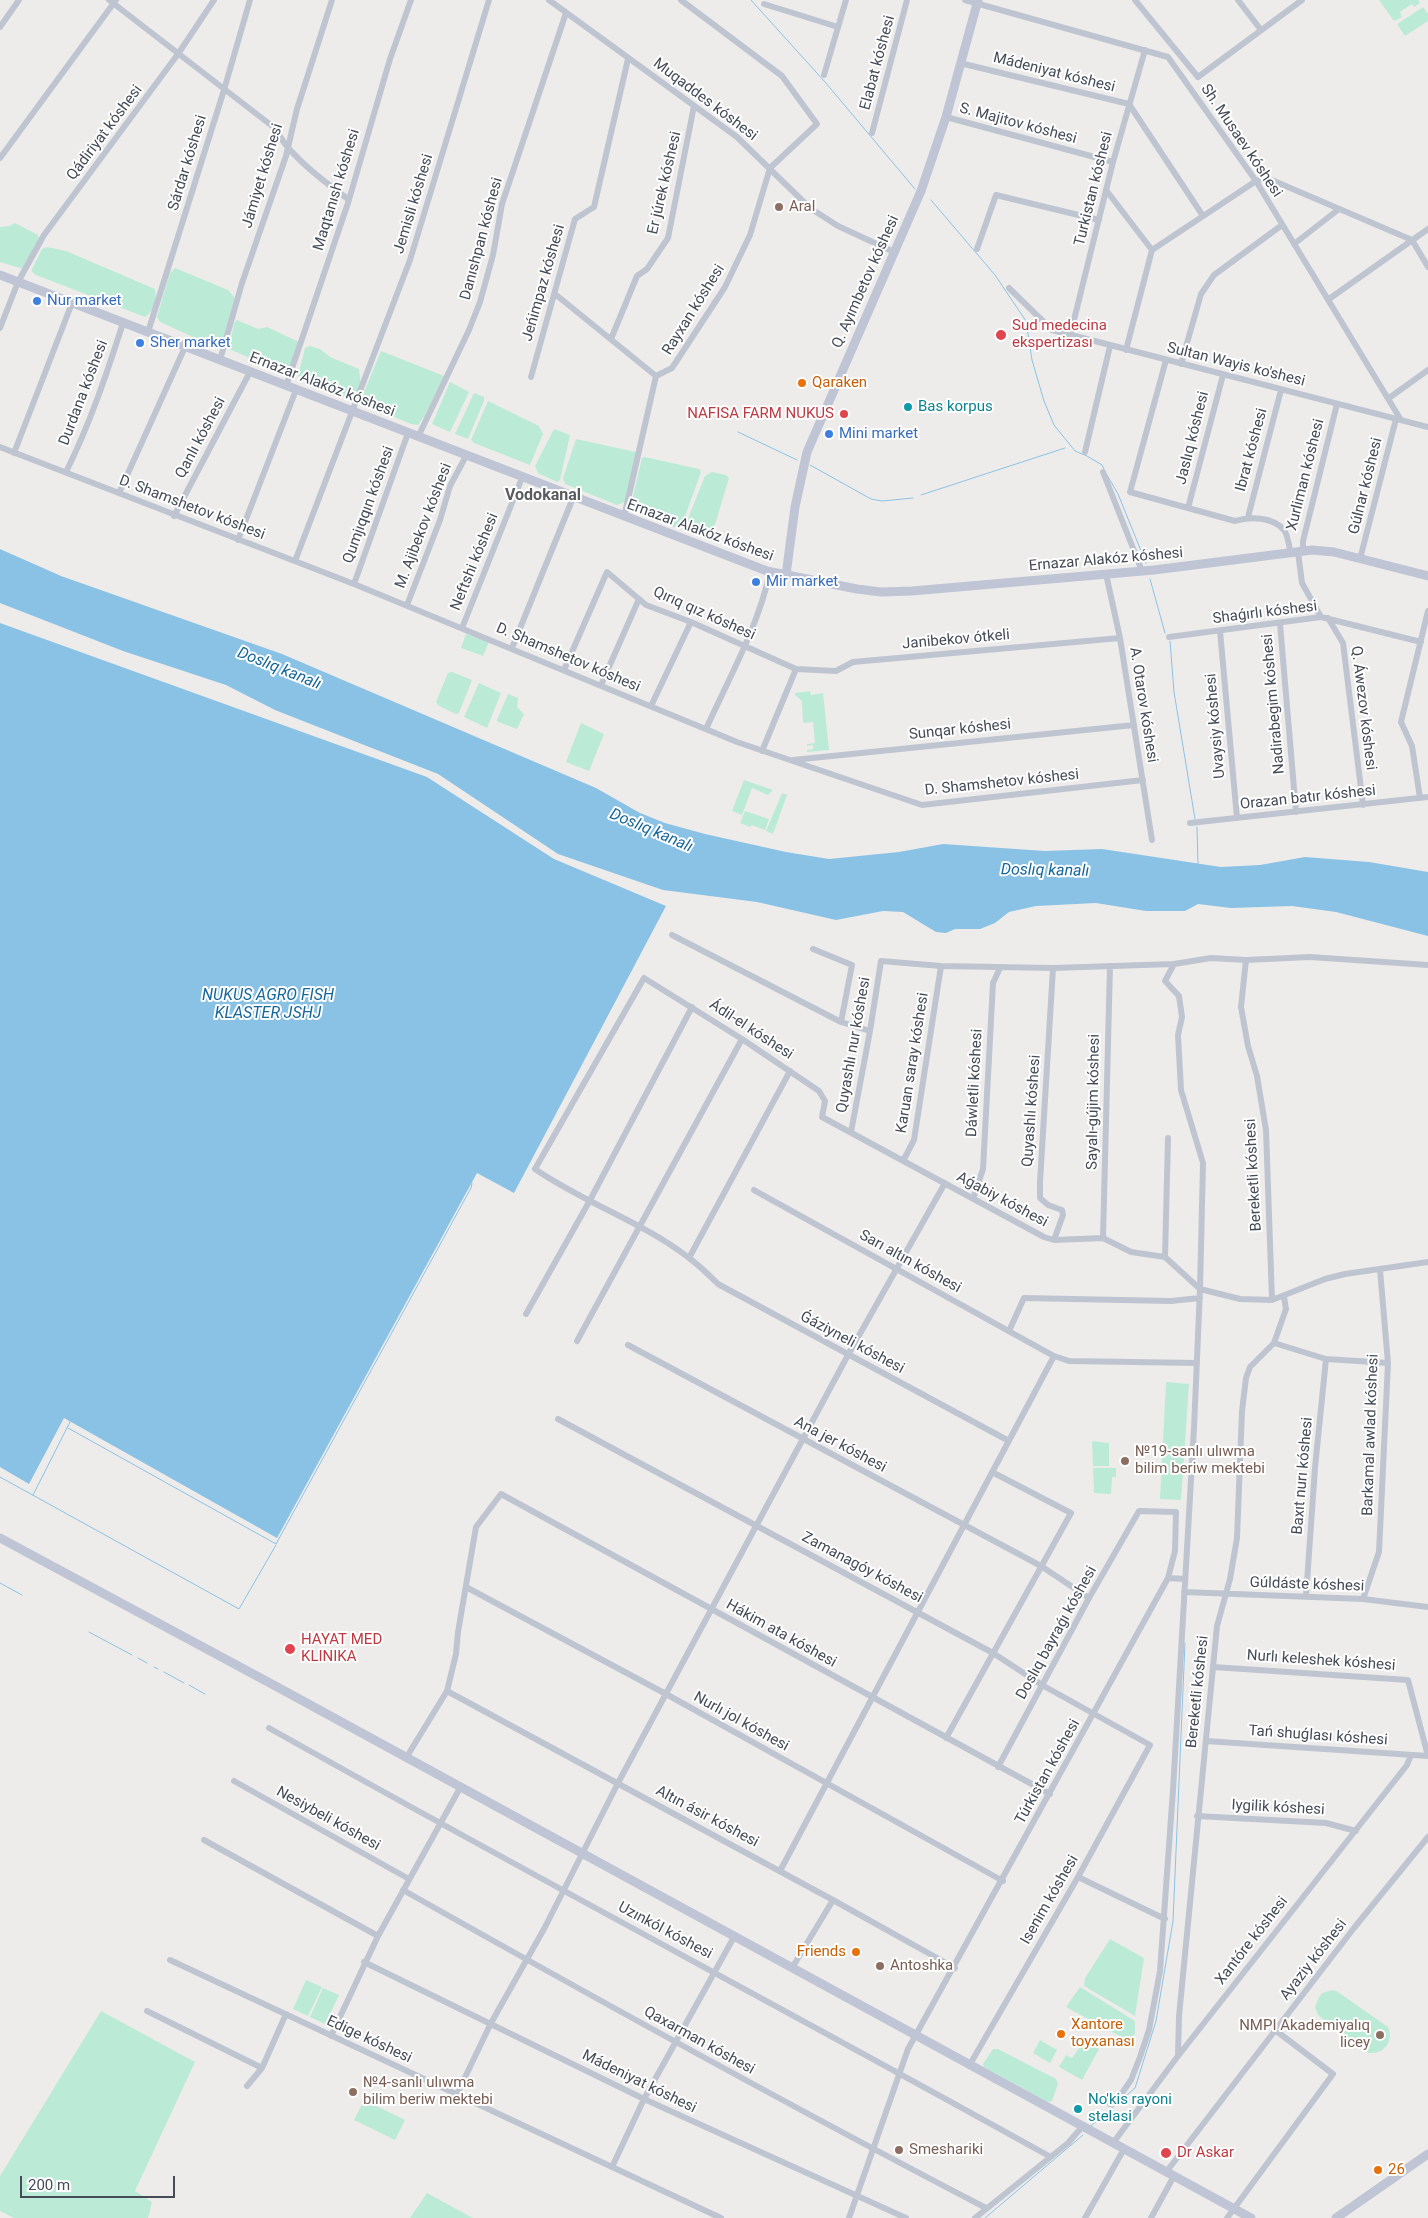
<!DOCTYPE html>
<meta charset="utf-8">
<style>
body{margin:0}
#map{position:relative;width:1428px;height:2218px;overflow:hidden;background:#eeeceb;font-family:Roboto,sans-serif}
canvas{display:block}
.scale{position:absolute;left:20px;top:2176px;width:155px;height:22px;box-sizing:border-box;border:2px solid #454b57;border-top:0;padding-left:6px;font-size:15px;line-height:18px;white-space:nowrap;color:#454b57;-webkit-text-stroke:4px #fff;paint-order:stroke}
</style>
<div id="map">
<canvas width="1428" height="2218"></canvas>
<div class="scale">200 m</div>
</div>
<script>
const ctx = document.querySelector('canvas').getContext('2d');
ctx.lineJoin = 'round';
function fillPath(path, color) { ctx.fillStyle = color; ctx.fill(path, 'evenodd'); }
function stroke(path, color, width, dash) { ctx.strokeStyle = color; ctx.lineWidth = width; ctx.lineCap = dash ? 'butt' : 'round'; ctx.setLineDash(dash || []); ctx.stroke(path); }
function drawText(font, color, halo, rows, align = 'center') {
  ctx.font = font + ' Roboto,sans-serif'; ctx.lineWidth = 4; ctx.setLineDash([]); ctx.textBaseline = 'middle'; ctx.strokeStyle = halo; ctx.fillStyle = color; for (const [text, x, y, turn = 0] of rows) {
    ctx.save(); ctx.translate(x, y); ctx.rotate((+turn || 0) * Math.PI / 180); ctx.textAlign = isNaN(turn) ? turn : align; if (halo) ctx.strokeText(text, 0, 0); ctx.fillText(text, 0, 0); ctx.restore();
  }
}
fillPath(new Path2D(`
 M1379 0H1418L1420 3 1414 7 1412 4 1400 12 1402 17 1394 21Z
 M1423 7 1428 14V21L1405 36 1397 24Z
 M15 223 38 235 39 239 23 269 0 262V227L9 226Z
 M47 247 66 251 155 289C157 298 154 312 145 317L36 275 32 272V269L42 249Z
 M175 268 228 290 236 299 221 346 217 348 160 322 157 317 170 273Z
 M237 320 258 329 267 327 299 342 287 374 229 349 234 323Z
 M310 346 320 349 330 357 359 369 361 385 356 396 348 399 298 376 305 348Z
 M381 351 444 376 425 415 418 425 411 424 363 404 362 397Z
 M450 382 469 392 450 432 432 424Z
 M474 393 484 397V401L468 439 455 434Z
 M488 401 539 426 543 434 530 465 474 443 471 440Z
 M554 429 570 435 560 480 557 482 538 473 535 466Z
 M576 439 636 452 625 502 617 505 565 484 563 478Z
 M645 457 699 469 701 472 682 525 676 528 632 509 631 505 642 458Z
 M712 472 726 475 729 478 710 541 691 533 685 526 705 476Z
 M466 634 489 642 483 656 461 648Z
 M452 672 472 680 459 713 456 714 439 706 436 702 448 673Z
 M479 683 501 693 487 728 464 717Z
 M810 691 811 695 823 693 829 750 807 752V750L813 749V745L807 746V744L815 743 813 722 803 723 802 701 795 695V693Z
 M508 694 518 698 517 707 524 714 517 729 498 722 497 720Z
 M581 723 604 734 589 771 566 762Z
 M744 780 773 790 768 795 752 788 742 815 732 811Z
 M782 793 787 795 773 834 766 831Z
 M745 811 769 819 765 830 752 825 750 827 740 823Z
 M1166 1382 1189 1384 1181 1500 1160 1499Z
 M1092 1441 1109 1443V1466H1093Z
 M1093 1468H1116V1477H1112L1111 1494 1094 1493Z
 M1110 1939 1144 1958 1135 2016 1084 1986 1085 1978Z
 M306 1980 322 1987 308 2016 293 2009Z
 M1080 1987 1135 2021V2034L1127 2040 1066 2007Z
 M323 1988 339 1995 325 2024 310 2017Z
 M1333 1990 1338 1992 1388 2027C1394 2041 1385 2054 1369 2053L1320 2017 1317 2013 1315 2007 1319 1997 1322 1993Z
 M101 2011 195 2062 135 2191 152 2202 148 2218H14L0 2211V2176Z
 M1040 2040 1057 2050 1050 2063 1033 2053Z
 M1084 2041 1099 2049 1082 2080 1059 2067 1066 2055 1072 2058Z
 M993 2049H998L1056 2079 1058 2084 1052 2101 1048 2102 984 2067 983 2064Z
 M364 2100 405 2120 395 2140 354 2120Z
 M427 2193 473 2218H410Z`), '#bbebd6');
fillPath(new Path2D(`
 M0 549 61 576 282 654 596 788 640 813 665 823 705 834 786 852 829 859 899 852 943 844 1045 851 1102 849 1221 867 1260 865 1305 857 1369 862 1428 872V936L1336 912 1292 906 1231 908 1198 904 1185 911H1146L1096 903 1036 906 1009 912 995 923 980 929H955L946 933 936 932 903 912 883 911 836 920 757 902 663 890 558 854 438 774 275 710 226 685 123 651 0 603Z
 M0 623 427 777 554 859 666 906 514 1193 477 1173 277 1538 64 1418 29 1484 0 1467Z`), '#8ac2e5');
stroke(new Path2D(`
 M751 0 825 82 915 189
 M931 200 995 275 1026 321 1032 360 1044 401 1054 425 1075 451 1087 456 1102 465 1104 469
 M738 432 797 460
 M810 465 871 499 882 501 913 498
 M1107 475 1118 494 1146 563
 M921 495 1065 448
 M1150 579 1165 633
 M1170 641 1174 692 1195 819
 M1197 827 1198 864
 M68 1428 276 1544 471 1188 472 1183
 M0 1477 239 1609 276 1545
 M33 1495 71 1420
 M0 1583 22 1595
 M89 1632 132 1655
 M138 1658 147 1663
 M154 1667 158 1669
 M164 1672 184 1683
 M189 1685 205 1694
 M1091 2126 1135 2088 1156 2021 1173 1921 1185 1643
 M985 2218 1083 2135`), '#8ac2e5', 1);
stroke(new Path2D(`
 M109 0 276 129C286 153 327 184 348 199
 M549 0 737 137 810 208 838 226 894 252
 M965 0 1168 57 1256 181 1401 420
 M1135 0 1198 77 1302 0
 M1238 0 1261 30
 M764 4 838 27
 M0 27 19 0
 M960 63 1129 104 1203 216
 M824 75 846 0
 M946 117 1113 162
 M872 133 907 0
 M0 158 116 0
 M1106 190 1152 250
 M1294 244 1339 209
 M977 249 996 195 1099 220
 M1009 288 1052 330 1428 427
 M555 294 656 376
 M1329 299 1428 229
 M0 328 18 282 44 235 178 54 214 0
 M148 332 224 90 250 0
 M1070 336 1113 162 1145 50
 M611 339 637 276 647 269 668 238 694 106
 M1126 350 1152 250 1256 181 1267 178 1412 240 1428 267
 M220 360 242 283 286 156 297 109 332 0
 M1166 360 1130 492 1235 521C1250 516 1273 517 1284 530 1288 535 1289 547 1291 553
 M1181 364 1201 294 1214 275 1282 225
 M531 377 575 219 594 207 628 59
 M286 386 348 203 390 59 411 0
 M1389 398 1428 370
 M418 437 469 330 480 302 493 255 502 204 566 13
 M0 447 354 584 737 742 922 805 1143 780
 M1085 452 1110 346
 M14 453 72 303
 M66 472C90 424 107 373 123 323
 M1103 472 1142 571
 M119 493 185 347
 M1188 508 1223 375
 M174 516 250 372
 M624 517 656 376 672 368 725 287 750 235 770 168 817 124 782 76 681 0
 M1248 517 1281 390
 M238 540 296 390
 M1298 552 1302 583 1321 617
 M1303 552V541L1337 404
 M1360 559 1396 419
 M295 561 410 260 489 0
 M1106 574 1120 638 1152 840
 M354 584 408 433
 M407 605 440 520 450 486 466 456
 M1328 618 1343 643 1363 805
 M1280 624 1296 812
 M462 628 522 478
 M1220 631 1237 818
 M1169 637 1321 617 1421 642
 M512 648 573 498
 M564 670 607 572 646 605 691 622 796 669 836 671 853 662 1120 638
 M601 685 639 599
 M651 706 691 622
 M706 729C729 678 758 627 770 572
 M762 751 796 669
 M793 760 1134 725
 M1420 798 1412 746 1401 722 1428 611
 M1190 823 1428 797
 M672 935 841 1022 870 1031
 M813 949 852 965 841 1022
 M1246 960 1241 1007 1248 1046 1257 1076 1266 1130 1272 1300
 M1053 968 1040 1182V1198L1048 1205 1062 1210 1063 1215 1054 1240
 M851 1132 870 1031 881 961 941 966 1053 968 1174 964 1211 958 1246 960 1310 957 1428 965
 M903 1161 914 1140 941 966
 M754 1190 1054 1356 1069 1361 1197 1363
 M973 1199 983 1169 993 983 1000 968
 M1103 1238 1110 966
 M1165 1257 1168 1138
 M689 1258 790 1071
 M526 1314 589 1202 692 1007
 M1009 1331 1024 1298 1171 1301 1200 1298
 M577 1341 742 1039
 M1274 1343 1326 1359 1388 1363
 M628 1345 1041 1566 1089 1598
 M558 1419 993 1653 1042 1685 1150 1745 1078 1877 969 2066
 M1009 1441 718 1284C709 1275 700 1266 689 1258 643 1222 584 1203 535 1169L644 978 742 1039 819 1091 825 1101 822 1117 1044 1237 1054 1240 1103 1238 1131 1252 1165 1257 1200 1289 1240 1299 1272 1300 1325 1279 1345 1274 1428 1262
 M1168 1578 1185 1579
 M466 1587 666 1694 1003 1881
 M1184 1592 1363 1599 1428 1607
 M1306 1596 1315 1468 1326 1359
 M1363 1599 1379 1552 1388 1363 1380 1270
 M1213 1667 1408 1680 1428 1756
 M447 1691 833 1900 955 1968
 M269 1728C527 1873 790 2012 1049 2156
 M946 1738 1071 1513 992 1472
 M1206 1741 1428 1756
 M406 1758 447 1691 456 1654 458 1632 476 1527 501 1494 1050 1794
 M234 1781 409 1879
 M1197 1816 1326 1823 1356 1831
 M204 1840 378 1936
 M780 1871 1054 1356
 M1078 1877 1165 1919
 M403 1890C596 1999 790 2106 986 2208
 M170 1960 721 2218
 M364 1962 644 2099 906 2218
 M792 1968 833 1900
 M147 2011 262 2068
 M331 2036 378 1936 460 1788
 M1178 2056 1179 2016 1217 1626 1230 1579 1237 1538 1242 1411 1246 1378 1250 1367 1274 1343 1286 1309 1284 1297
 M247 2086 262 2068 286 2014
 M457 2094 491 2023 544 1929 618 1783 848 1355 945 1183
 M1110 2104 1122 2093 1131 2080 1140 2057 1149 2030 1160 1971 1173 1790 1194 1428 1200 1289 1203 1163 1181 1090 1178 1035 1182 1017 1179 996 1165 981 1174 964
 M1113 2143 1178 2056 1407 1765 1411 1755
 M612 2167 644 2099 734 1937
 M1167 2171 1354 1928 1428 1837
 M849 2218 908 2049 1168 1578 1175 1551 1176 1512 1139 1511 1089 1598 998 1767
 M975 2218 1068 2143 1082 2127
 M1085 2218 1124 2149
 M1151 2218 1174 2176
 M1227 2218 1333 2074 1275 2030`), '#bfc5d0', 6);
stroke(new Path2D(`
 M0 275 767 571 857 589 881 592 912 591 1154 570 1312 550 1334 552 1428 576
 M786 575 795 507 807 452 921 191 946 117 978 0
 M0 1538 281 1689 1251 2218
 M1336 2218 1428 2154`), '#bfc5d4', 9);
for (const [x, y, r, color] of [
 [779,207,5,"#8d6e63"],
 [37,301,5,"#3f7fe0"],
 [1001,335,6,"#e0444e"],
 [140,343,5,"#3f7fe0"],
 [802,383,5,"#e8710a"],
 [908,407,5,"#0f9aa8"],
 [844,414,5,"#e0444e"],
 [829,434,5,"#3f7fe0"],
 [756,582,5,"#3f7fe0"],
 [1125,1461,5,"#8d6e63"],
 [290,1649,6,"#e0444e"],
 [856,1952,5,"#e8710a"],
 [880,1966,5,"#8d6e63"],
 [1061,2034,5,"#e8710a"],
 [1380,2035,5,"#8d6e63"],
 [353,2092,5,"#8d6e63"],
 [1078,2109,5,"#0f9aa8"],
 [899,2150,5,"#8d6e63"],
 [1166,2153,6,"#e0444e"],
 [1378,2170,5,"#e8710a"]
]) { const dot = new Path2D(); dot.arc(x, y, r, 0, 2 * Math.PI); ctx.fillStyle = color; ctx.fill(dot); stroke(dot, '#fff', 2); }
drawText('15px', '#454b57', '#fff', [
 ["Elabat kóshesi",878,63,-75],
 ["Mádeniyat kóshesi",1054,73,14],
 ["Muqaddes kóshesi",705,100,37],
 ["S. Majitov kóshesi",1018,124,15],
 ["Qádiriyat kóshesi",105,133,-53],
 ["Sh. Musaev kóshesi",1241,141,56],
 ["Sárdar kóshesi",188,163,-73],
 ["Jámiyet kóshesi",263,176,-73],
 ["Er júrek kóshesi",665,183,-77],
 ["Turkistan kóshesi",1094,189,-76],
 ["Maqtanısh kóshesi",337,190,-73],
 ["Jemisli kóshesi",414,204,-73],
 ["Danıshpan kóshesi",482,239,-75],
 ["Q. Ayımbetov kóshesi",866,282,-66],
 ["Jeńimpaz kóshesi",544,283,-74],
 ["Rayxan kóshesi",694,310,-58],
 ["Sultan Wayis ko'shesi",1236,365,14],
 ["Ernazar Alakóz kóshesi",322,385,21],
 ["Durdana kóshesi",84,393,-69],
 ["Qanlı kóshesi",201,438,-62],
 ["Jaslıq kóshesi",1193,438,-76],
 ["Ibrat kóshesi",1252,450,-75],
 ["Xurliman kóshesi",1306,475,-76],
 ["Gúlnar kóshesi",1366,486,-76],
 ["Qumjıqqın kóshesi",369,505,-70],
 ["D. Shamshetov kóshesi",192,508,21],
 ["M. Ajibekov kóshesi",424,526,-69],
 ["Ernazar Alakóz kóshesi",700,531,20],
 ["Ernazar Alakóz kóshesi",1106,560,-5],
 ["Neftshi kóshesi",475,562,-68],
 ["Shaǵırlı kóshesi",1265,613,-7],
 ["Qırıq qız kóshesi",704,614,24],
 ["Janibekov ótkeli",956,640,-5],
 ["D. Shamshetov kóshesi",568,658,23],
 ["Nadirabegim kóshesi",1274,704,-95],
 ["A. Otarov kóshesi",1143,705,81],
 ["Q. Áwezov kóshesi",1363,708,83],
 ["Uvaysiy kóshesi",1216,726,-95],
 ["Sunqar kóshesi",960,730,-6],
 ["D. Shamshetov kóshesi",1002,783,-6],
 ["Orazan batır kóshesi",1308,798,-6],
 ["Ádil-el kóshesi",751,1030,33],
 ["Quyashlı nur kóshesi",854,1045,-80],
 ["Karuan saray kóshesi",913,1063,-81],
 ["Dáwletli kóshesi",975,1083,-87],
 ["Sayalı-gújim kóshesi",1094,1102,-89],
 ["Quyashlı kóshesi",1032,1111,-86],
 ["Bereketli kóshesi",1254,1175,-93],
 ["Aǵabiy kóshesi",1002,1200,28],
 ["Sarı altın kóshesi",910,1262,29],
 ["Ǵáziyneli kóshesi",852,1343,28],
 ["Barkamal awlad kóshesi",1371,1435,-88],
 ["Ana jer kóshesi",840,1445,28],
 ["Baxıt nurı kóshesi",1303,1476,-85],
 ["Zamanagóy kóshesi",862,1568,28],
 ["Gúldáste kóshesi",1307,1585,2],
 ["Doslıq bayraǵı kóshesi",1057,1633,-61],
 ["Hákim ata kóshesi",781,1634,29],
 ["Nurlı keleshek kóshesi",1321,1661,4],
 ["Bereketli kóshesi",1198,1692,-84],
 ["Nurlı jol kóshesi",741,1722,29],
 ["Tań shuǵlası kóshesi",1318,1736,4],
 ["Túrkistan kóshesi",1048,1772,-61],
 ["Iygilik kóshesi",1278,1808,3],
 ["Altın ásir kóshesi",707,1817,28],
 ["Nesiybeli kóshesi",328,1819,29],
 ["Isenim kóshesi",1050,1900,-60],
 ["Uzınkól kóshesi",665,1931,28],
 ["Xantóre kóshesi",1252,1941,-52],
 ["Ayaziy kóshesi",1314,1960,-52],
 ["Edige kóshesi",369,2040,25],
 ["Qaxarman kóshesi",699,2041,29],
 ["Mádeniyat kóshesi",639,2082,26]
]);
drawText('15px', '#785e54', '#fff', [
 ["Aral",789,207],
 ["№19-sanlı ulıwma",1135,1452],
 ["bilim beriw mektebi",1135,1469],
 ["Antoshka",890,1966],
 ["NMPI Akademiyalıq",1370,2026,"right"],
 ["licey",1370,2043,"right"],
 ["№4-sanlı ulıwma",363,2083],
 ["bilim beriw mektebi",363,2100],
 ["Smeshariki",909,2150]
], 'left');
drawText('15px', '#366cbe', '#fff', [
 ["Nur market",47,301],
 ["Sher market",150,343],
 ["Mini market",839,434],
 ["Mir market",766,582]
], 'left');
drawText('15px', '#be3a42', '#fff', [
 ["Sud medecina",1012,326],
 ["ekspertizası",1012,343],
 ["NAFISA FARM NUKUS",834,414,"right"],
 ["HAYAT MED",301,1640],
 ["KLINIKA",301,1657],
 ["Dr Askar",1177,2153]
], 'left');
drawText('15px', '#c56008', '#fff', [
 ["Qaraken",812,383],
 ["Friends",846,1952,"right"],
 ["Xantore",1071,2025],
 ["toyxanası",1071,2042],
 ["26",1388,2170]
], 'left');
drawText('15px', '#0d838f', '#fff', [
 ["Bas korpus",918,407],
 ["No'kis rayoni",1088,2100],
 ["stelasi",1088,2117]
], 'left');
drawText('bold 16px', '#595b60', '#fff', [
 ["Vodokanal",543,496]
]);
drawText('italic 16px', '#15669b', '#fff', [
 ["Doslıq kanalı",279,669,22],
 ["Doslıq kanalı",651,831,23],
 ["Doslıq kanalı",1045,871,1],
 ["NUKUS AGRO FISH",268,996],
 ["KLASTER JSHJ",268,1014]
]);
</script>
